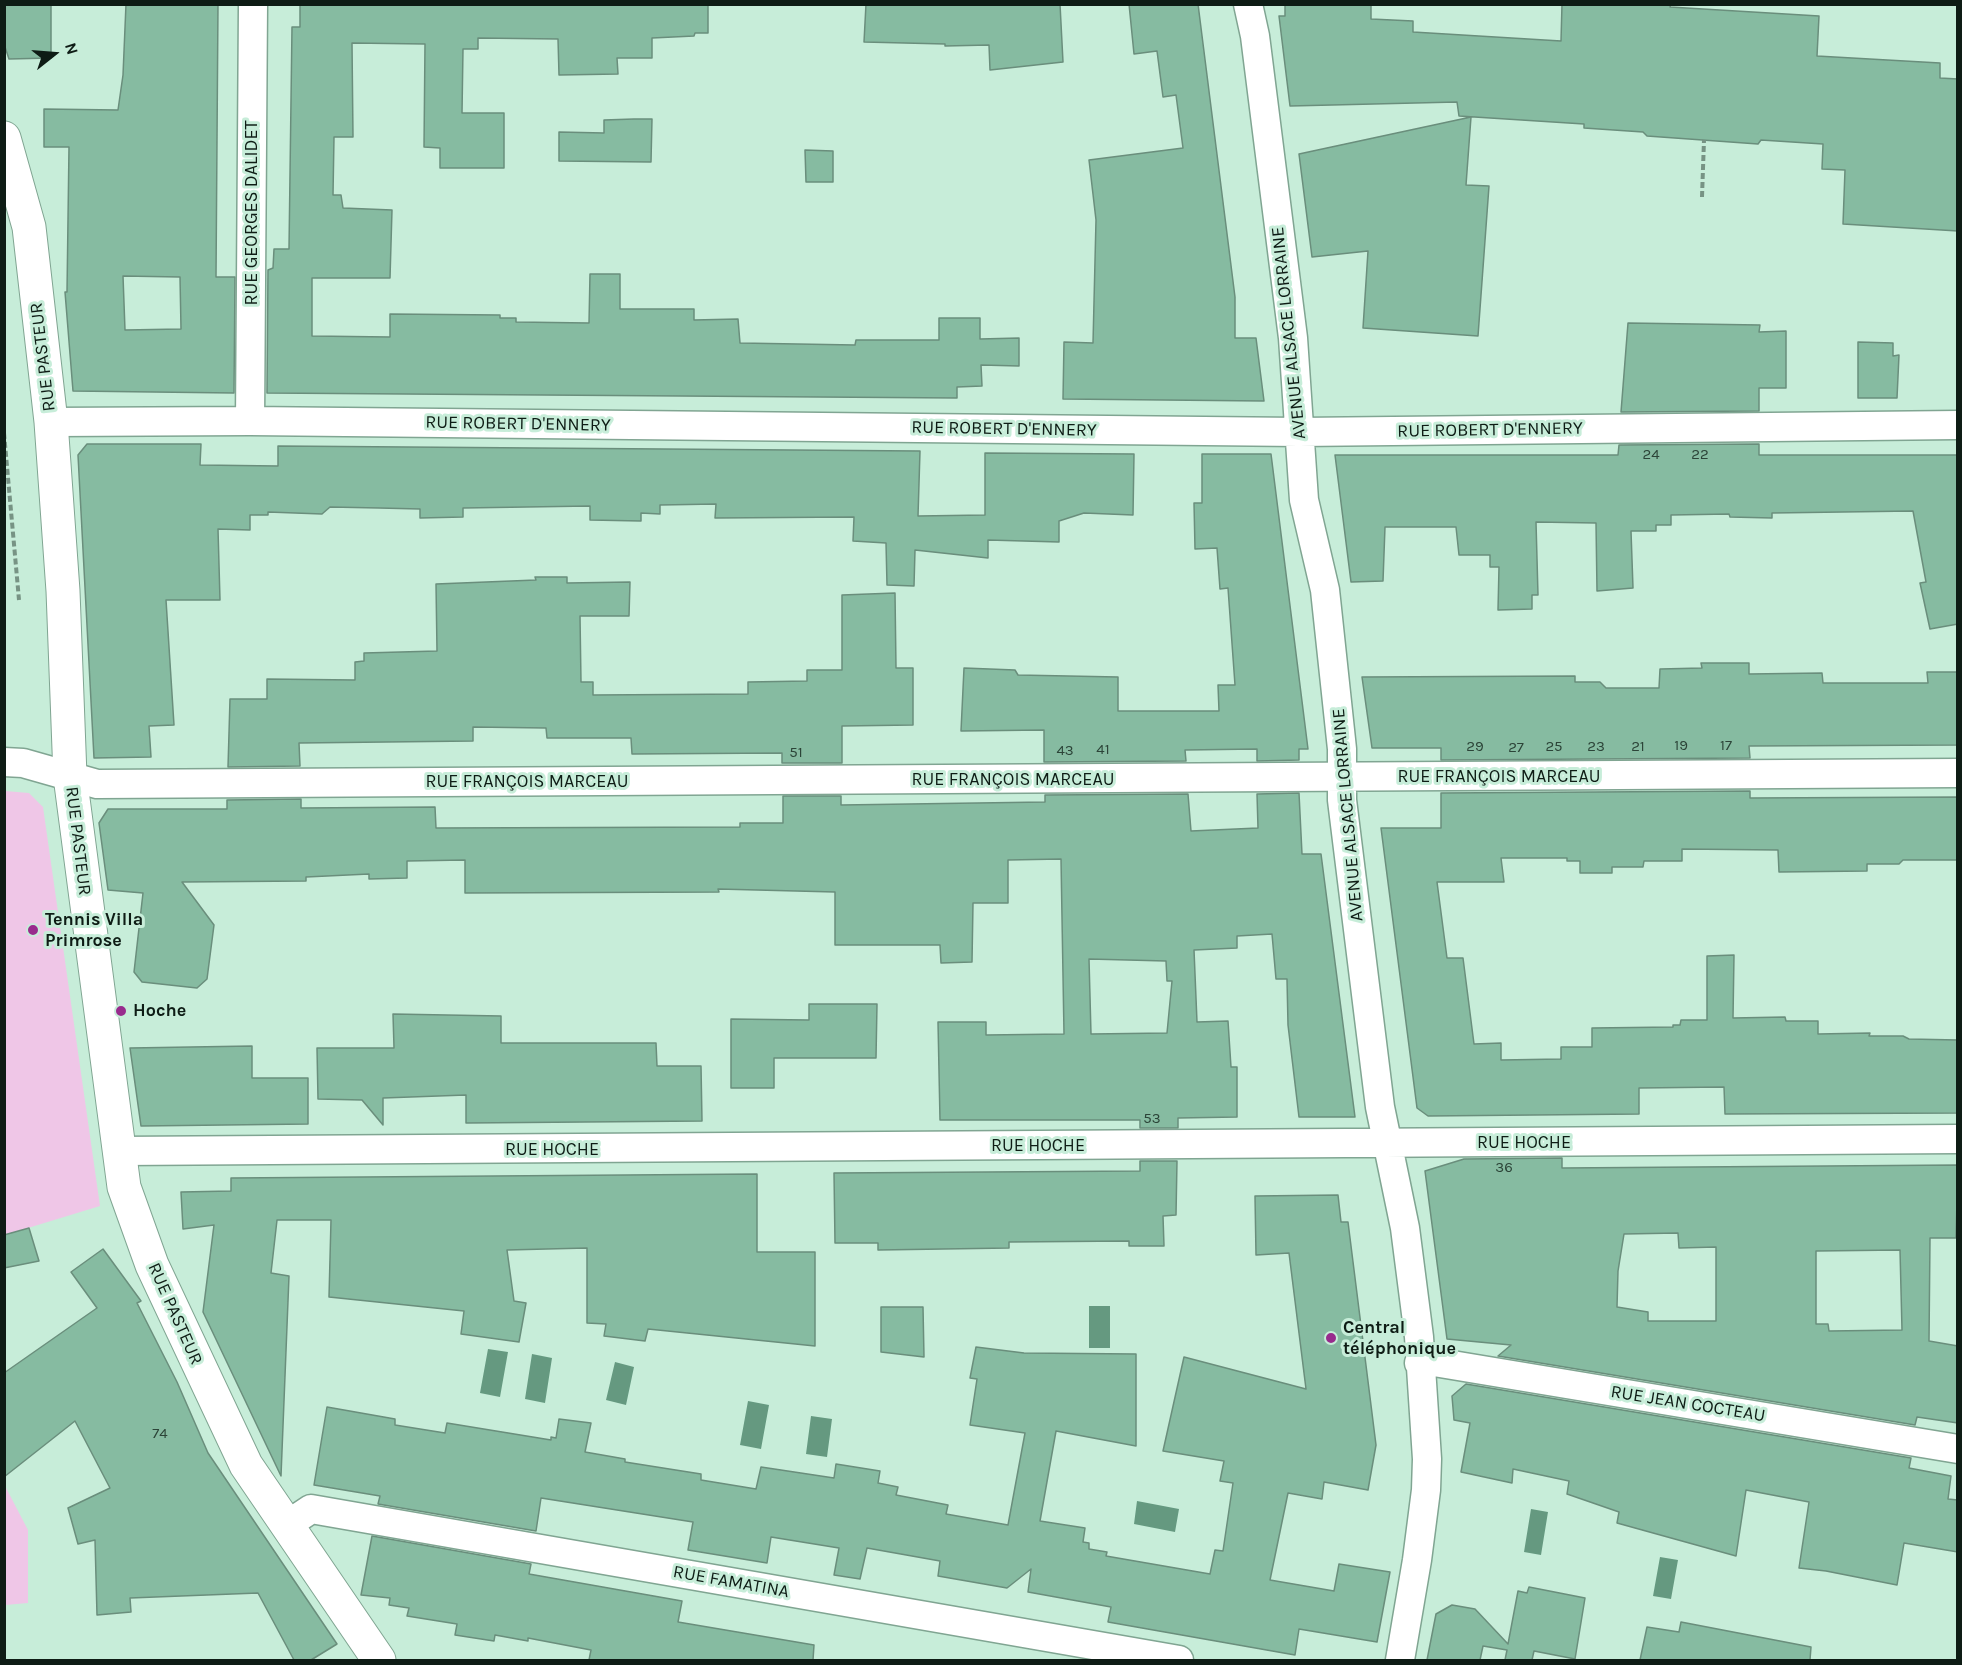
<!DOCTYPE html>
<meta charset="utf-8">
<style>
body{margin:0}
#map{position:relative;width:1962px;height:1665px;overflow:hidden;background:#c7edd9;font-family:Karla,sans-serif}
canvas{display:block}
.frame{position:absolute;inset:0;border:6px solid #0e1c15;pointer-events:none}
.north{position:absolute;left:24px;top:24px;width:60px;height:60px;-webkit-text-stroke:4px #c7edd9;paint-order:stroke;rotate:73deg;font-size:16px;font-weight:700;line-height:24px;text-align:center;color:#0e1c15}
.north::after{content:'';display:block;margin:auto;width:21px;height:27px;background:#0e1c15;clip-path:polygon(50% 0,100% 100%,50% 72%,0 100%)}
</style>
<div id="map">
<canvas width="1962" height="1665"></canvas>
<div class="frame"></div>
<div class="north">N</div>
</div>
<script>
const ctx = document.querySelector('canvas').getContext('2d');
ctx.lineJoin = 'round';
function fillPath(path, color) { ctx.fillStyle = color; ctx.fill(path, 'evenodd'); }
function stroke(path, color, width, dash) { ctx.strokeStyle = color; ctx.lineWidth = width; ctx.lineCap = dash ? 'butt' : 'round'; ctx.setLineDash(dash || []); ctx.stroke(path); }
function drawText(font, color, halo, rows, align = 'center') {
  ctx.font = font + ' Karla,sans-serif'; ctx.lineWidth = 6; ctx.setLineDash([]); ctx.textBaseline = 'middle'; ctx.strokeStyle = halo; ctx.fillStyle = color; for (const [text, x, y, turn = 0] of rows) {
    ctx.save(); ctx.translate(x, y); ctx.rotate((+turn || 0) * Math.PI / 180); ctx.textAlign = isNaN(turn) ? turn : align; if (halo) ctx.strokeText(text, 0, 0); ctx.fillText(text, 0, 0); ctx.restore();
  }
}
fillPath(new Path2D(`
 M5 791 29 793 43 807 100 1206 5 1235Z
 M4 1484 28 1530V1603L5 1605Z`), '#efc6e7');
fillPath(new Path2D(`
 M1089 1306H1110V1348H1089Z
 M488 1349 508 1352 500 1397 480 1393Z
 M532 1354 552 1358 545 1403 525 1399Z
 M615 1362 634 1367 626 1405 606 1400Z
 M748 1401 769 1405 761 1449 740 1445Z
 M811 1416 832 1419 827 1457 806 1454Z
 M1137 1501 1179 1509 1175 1532 1134 1524Z
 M1531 1509 1548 1512 1541 1555 1524 1552Z
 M1660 1557 1678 1560 1671 1599 1653 1596Z`), '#659980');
const building = new Path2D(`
 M4 4H51V58L9 59 4 44Z
 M126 4H218L216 277H235L234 393 73 391 65 292H67L69 147H44V109L118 110 123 75ZM123 276 180 277 181 329 125 330Z
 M300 4H708V33H695L694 36 652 38V58H617L618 74 559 75 558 39 478 38V49H463L462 113H504V168H440V148L424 147 425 44 352 43 353 137H334L333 195H341L343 208 392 210 390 278H312V336L390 337V314L500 315V318H516V322L589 323 590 274H620V309H694V320L738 319 740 343 855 345 856 340H939V318H980V339L1019 338V366L981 365 982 386 957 387V398L267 393 268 270 273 268 274 249H289L292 27H300Z
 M866 4H1060L1063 62 990 70 989 45 945 46V44L864 42Z
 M1129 4H1198L1235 297V338H1256L1264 401 1063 399 1064 342 1093 343 1096 220 1089 160 1183 148 1176 95 1163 97 1157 51 1134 54Z
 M1285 4H1371V19L1413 21V32L1561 41 1562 4H1671L1670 7 1819 16 1817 56 1940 63V78L1958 79V231L1843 224 1845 170 1822 169 1823 144 1761 140 1758 144 1647 136 1643 132 1584 128V124L1459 116 1457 102 1290 106 1279 16H1285Z
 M1471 117 1466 185 1489 186 1478 336 1363 328 1368 251 1312 257 1299 154Z
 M634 119H652L651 162 559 161V132L604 133V120Z
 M805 150 833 151V182H806Z
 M1628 323 1760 325 1759 332 1786 331V388H1759V411L1621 412Z
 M1858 342 1893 343V356L1899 355 1897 398H1858Z
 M87 444H201L200 465 278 466V446L920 451 918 516 985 515V453L1134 454 1133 515 1084 513 1059 521V542L988 540V558L915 550 914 586 887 585 886 543 853 541 854 517 715 518 716 504 660 505V514L641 513V521L590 520V506L463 508V517L420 518V509L379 508 330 507 322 514 268 512V515H250V530L218 529 220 600H166L174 725 149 726 151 757 94 758 78 455Z
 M1759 444V455H1958V624L1930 629 1920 583 1926 582 1913 511 1772 513V518L1730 517 1729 514 1671 515V525H1656V531H1631L1633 588 1597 591 1596 523 1536 522 1538 595H1532V609L1498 610 1499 567H1490V555H1459L1456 527H1385L1383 581 1351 582 1335 455H1618L1619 445Z
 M1202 454H1271L1308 749H1299V760L1257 761V749L1185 750 1186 761 1044 762V730L961 731 964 668 1015 670 1018 675 1118 677V711H1219L1218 685H1235L1228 588 1220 589 1217 548 1195 549 1194 503H1202Z
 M535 577H567V583L630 582 629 616H580L581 682H593V695L748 694V682L807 681V670H842V595L895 593 896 668H913V725L842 726V763H782V753L632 754 631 738H547L546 728 473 727V741L299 743 300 766 228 767 230 699H267V679L355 680V662L364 661V653L437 651 436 584 536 580Z
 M1701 663H1749V674L1822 673 1823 683H1928L1927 672H1958V745L1749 746 1750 758 1441 760V748H1372L1362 677 1575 676V682H1600L1606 688H1659L1660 669 1702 668Z
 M1750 791V798L1958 797V860H1903L1899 864H1867V871L1779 872 1778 850 1682 849V861H1644L1643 867H1612V873H1580V861H1567V858H1501L1504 882H1437L1447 958H1463L1474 1044 1501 1043V1060L1561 1059V1047H1592V1028L1673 1027V1025H1680L1681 1020H1707V956L1734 955 1733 1018 1785 1017 1786 1021H1818V1034L1870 1033 1869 1036H1903L1909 1039 1958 1040V1113L1725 1114 1724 1087 1639 1088V1114L1428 1116 1417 1108 1381 828H1441V793Z
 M1299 793 1302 854H1321L1355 1117H1299L1288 1025 1287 979H1276L1272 934 1237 936V948L1194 950 1197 1022 1228 1021 1231 1067H1237V1117L1178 1118V1128H1140V1120H940L938 1022H986V1035L1064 1034 1061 859 1008 860V903H973L972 962 941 963 940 945H835V892L718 889 719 892 465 893V860L407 861V878L369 879V874L306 877V881L182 882 214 925 207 979 197 988 142 982 134 972 143 893 108 890 99 823 108 809H227V800L301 799V808L435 807 436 828 740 827V823H783V796H841V805L1045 802V795L1188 794 1191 831 1258 828 1257 794ZM1089 959 1166 961 1167 981H1172L1167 1033 1091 1034Z
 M809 1004H877L876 1058H774V1088H731V1019L809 1020Z
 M393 1014 501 1016V1043H656L657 1066H701L702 1121 466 1123V1095L383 1098V1125L362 1100 318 1099 317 1048H394Z
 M252 1046V1078H308V1124L141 1126 130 1048Z
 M1562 1158V1168L1958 1165 1956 1238H1930L1929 1341 1958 1346V1423L1917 1417 1915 1425 1498 1356 1511 1345 1447 1339 1425 1171 1464 1159ZM1678 1233 1679 1248 1716 1247V1321H1648V1312L1617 1307 1618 1271 1624 1234ZM1900 1250 1902 1330 1829 1331 1828 1324H1816V1251Z
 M1140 1161H1177L1176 1215 1163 1216 1164 1246H1129V1241L1009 1242V1248L878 1250V1243H835L834 1173 1140 1171Z
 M757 1174V1252H815V1346L648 1329 645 1341 604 1336 606 1324 587 1323V1248L507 1250 514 1301 526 1303 519 1342 461 1334 464 1311 329 1297 331 1220H277L271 1273 289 1276 281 1476 203 1312 214 1225 183 1229 181 1192 231 1191V1178Z
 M1338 1195 1341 1222H1348L1376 1445 1368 1490 1324 1482 1322 1499 1288 1493 1270 1580 1334 1591 1339 1564 1390 1572 1377 1642 1299 1629 1295 1655 1108 1622 1111 1607 1028 1592 1031 1569 1007 1588 938 1576 940 1561 867 1548 860 1579 834 1575 839 1548 771 1537 767 1563 688 1550 693 1522 541 1498 536 1531 378 1504 380 1496 314 1485 327 1407 395 1419V1425L445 1433 447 1423 551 1440V1437L556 1438 559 1419 591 1423 585 1452 625 1459V1462L701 1474V1480L756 1489 761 1467 834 1478 836 1464 880 1471 878 1483 898 1487 896 1495 948 1505 946 1514 1008 1525 1025 1433 970 1425 977 1379 970 1378 976 1347 1024 1353 1136 1354V1446L1056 1431 1040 1521 1085 1528 1083 1542 1089 1543V1549L1107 1552 1106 1556 1210 1574 1215 1550 1223 1551 1233 1483 1220 1481 1224 1461 1163 1451 1184 1357 1306 1389 1289 1253 1256 1255 1255 1196Z
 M29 1228 39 1261 4 1268V1235Z
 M103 1249 141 1301 137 1303 177 1382 208 1453 337 1644 311 1660H294L258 1593 130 1598 131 1612 97 1615 95 1540 78 1544 68 1508 110 1488 75 1421 4 1477V1373L97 1308 71 1272Z
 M881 1307H923L924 1357 881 1352Z
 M1466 1384 1911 1458 1909 1468 1951 1476 1948 1499 1958 1500V1552L1904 1543 1897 1585 1826 1571 1799 1568 1809 1502 1746 1490 1736 1556 1617 1523 1619 1512 1567 1494 1569 1481 1513 1469 1512 1483 1461 1472 1470 1423 1454 1420 1452 1396Z
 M372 1536 531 1564 529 1574 682 1601 678 1622 814 1645 813 1660H589L591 1650 528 1638V1641L495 1635 494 1641 455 1635 457 1624 407 1616 409 1608 389 1605 390 1598 361 1595Z
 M1529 1587 1585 1598 1575 1659 1534 1651 1532 1660H1505L1507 1650 1483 1646 1480 1660H1427L1436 1614 1452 1605 1475 1609 1508 1644 1518 1591 1527 1593Z
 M1681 1622 1811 1647 1810 1660H1640L1647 1627 1679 1632Z`);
fillPath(building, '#86bba1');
stroke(building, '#6a8e7c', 1.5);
const street = new Path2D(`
 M1248 4 1255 36 1293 338 1304 500 1325 590 1342 749V800L1380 1107 1405 1228 1419 1337 1427 1459 1426 1490 1417 1560 1400 1660
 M250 421 253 4
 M51 422 250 421 1299 432 1958 425
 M4 762 23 763 97 784 1958 773
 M119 1151 1958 1139
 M1419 1363 1434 1362 1958 1449
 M287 1525 311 1509 1179 1660`);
const secondary = new Path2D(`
 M4 138 29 227 51 422 63 591 70 776 124 1187 152 1265 246 1465 379 1660`);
stroke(street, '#80a592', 31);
stroke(secondary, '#80a592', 35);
stroke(new Path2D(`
 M1702 197 1704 140
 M4 433 19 600`), '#779384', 4, [6, 3]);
stroke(street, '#fff', 28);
stroke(secondary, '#fff', 33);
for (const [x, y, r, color] of [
 [33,930,6,"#982b8d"],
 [121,1011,6,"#982b8d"],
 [1331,1338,6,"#982b8d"]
]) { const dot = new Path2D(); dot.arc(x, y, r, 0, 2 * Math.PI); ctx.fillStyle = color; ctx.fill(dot); stroke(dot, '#c7edd9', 2); }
drawText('15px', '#2c4438', null, [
 ["24",1651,455],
 ["22",1700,455],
 ["19",1681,746],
 ["17",1726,746],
 ["29",1475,747],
 ["25",1554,747],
 ["23",1596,747],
 ["21",1638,747],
 ["27",1516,748],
 ["41",1103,750],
 ["43",1065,751],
 ["51",796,753],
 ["53",1152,1119],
 ["36",1504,1168],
 ["74",160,1434]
]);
drawText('18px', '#0e1c15', '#c7edd9', [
 ["RUE GEORGES DALIDET",252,213,-90],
 ["AVENUE ALSACE LORRAINE",1289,333,-96],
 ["RUE PASTEUR",43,357,-97],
 ["RUE ROBERT D'ENNERY",518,424,1],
 ["RUE ROBERT D'ENNERY",1004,429,1],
 ["RUE ROBERT D'ENNERY",1490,430,-1],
 ["RUE FRANÇOIS MARCEAU",1499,777],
 ["RUE FRANÇOIS MARCEAU",1013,780],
 ["RUE FRANÇOIS MARCEAU",527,782],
 ["AVENUE ALSACE LORRAINE",1348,815,-95],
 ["RUE PASTEUR",78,841,83],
 ["RUE HOCHE",1524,1143],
 ["RUE HOCHE",1038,1146],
 ["RUE HOCHE",552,1150],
 ["RUE PASTEUR",175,1314,66],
 ["RUE JEAN COCTEAU",1688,1404,9],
 ["RUE FAMATINA",731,1582,10]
]);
drawText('bold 18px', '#0e1c15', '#c7edd9', [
 ["Tennis Villa",45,920],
 ["Primrose",45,941],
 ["Hoche",133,1011],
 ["Central",1343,1328],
 ["téléphonique",1343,1349]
], 'left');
</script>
